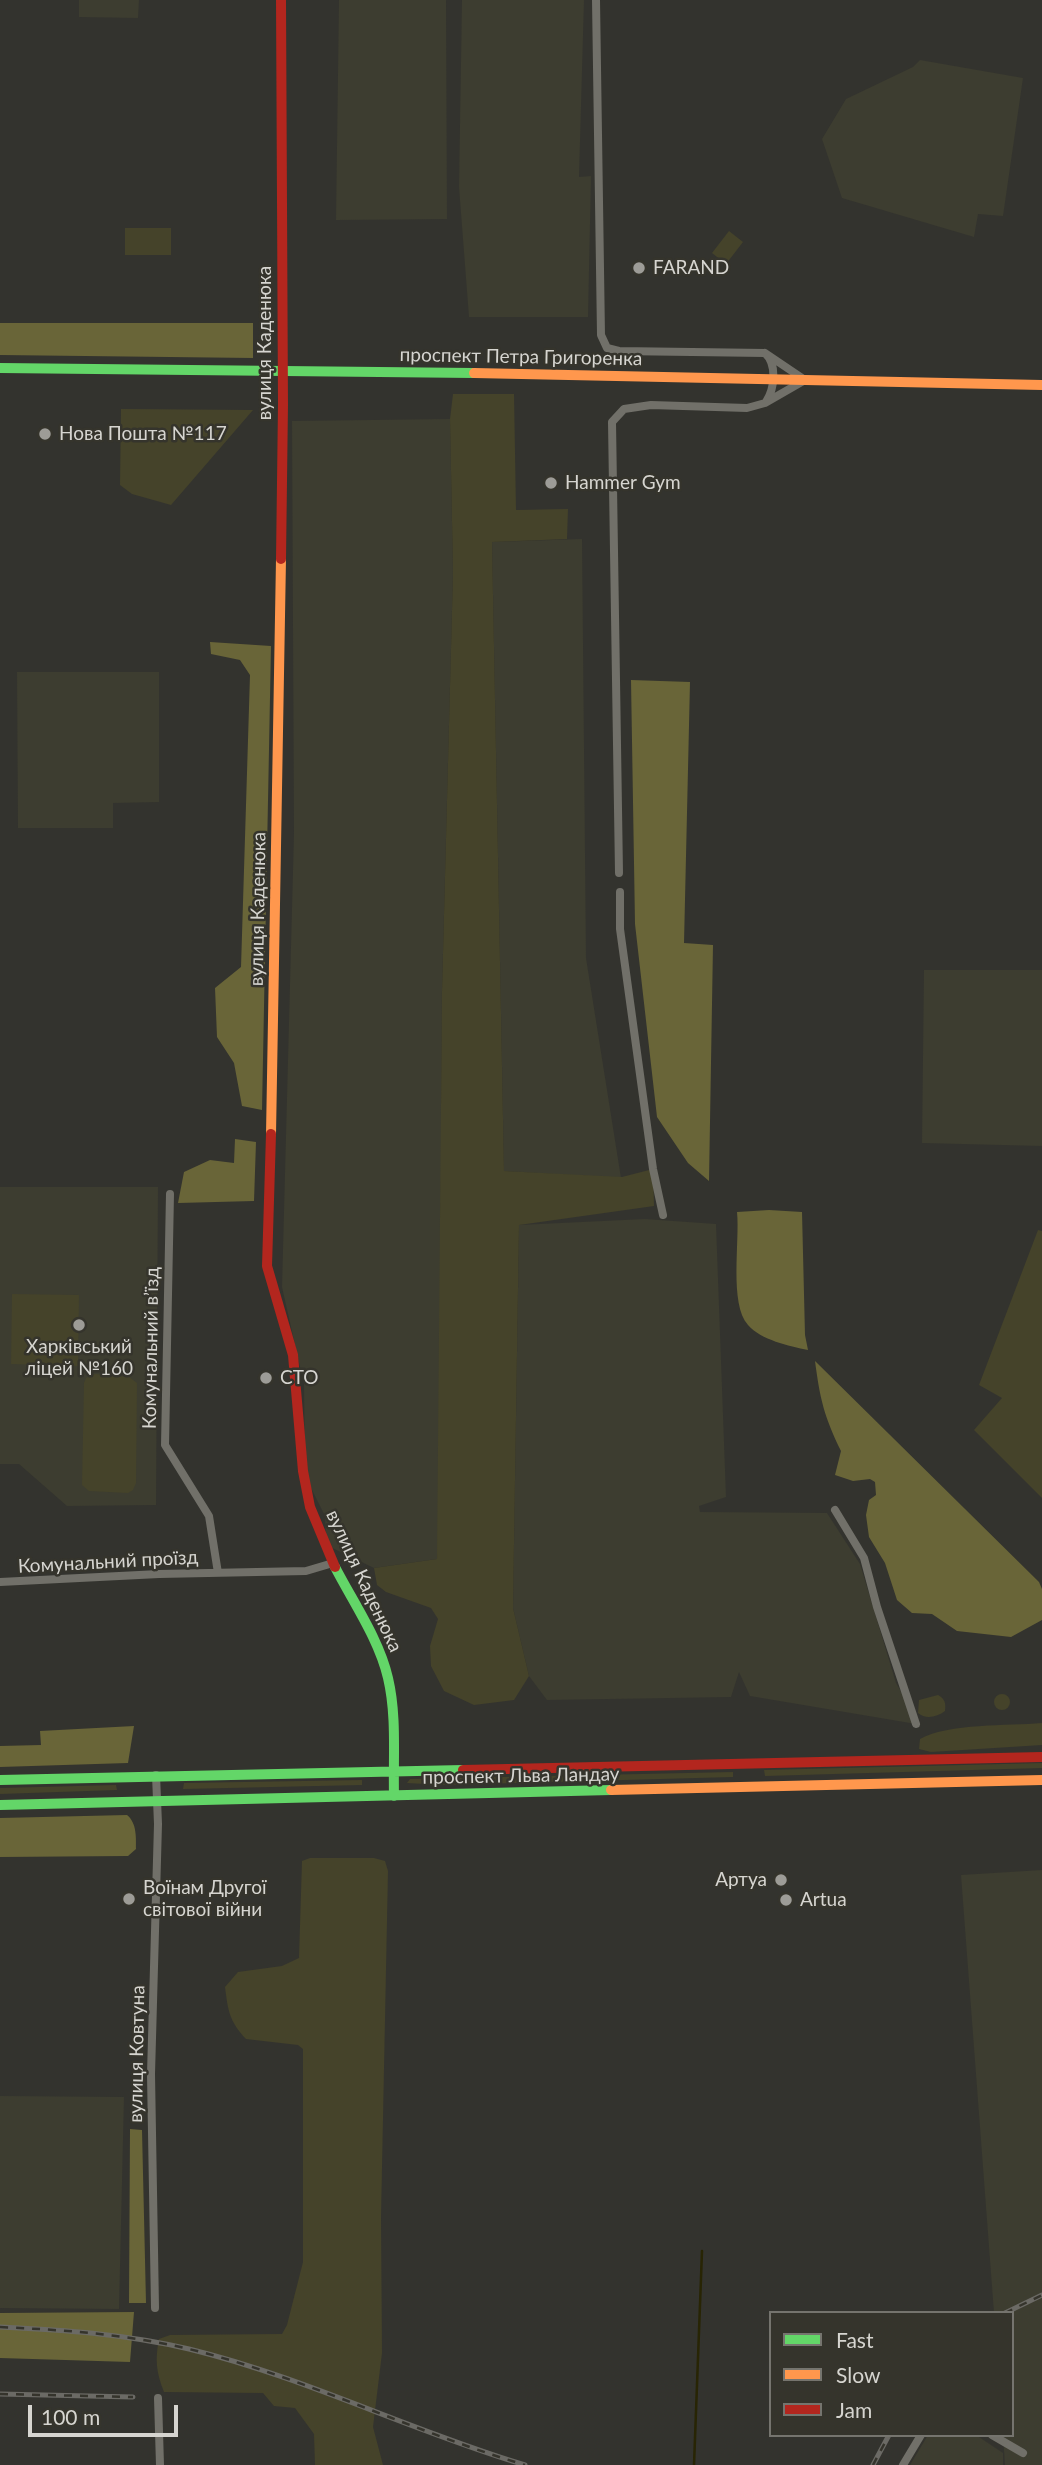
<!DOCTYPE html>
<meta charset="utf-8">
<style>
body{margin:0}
#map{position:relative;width:1042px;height:2465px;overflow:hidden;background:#33332e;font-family:Lato,sans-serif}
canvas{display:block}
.legend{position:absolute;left:769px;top:2311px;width:245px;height:126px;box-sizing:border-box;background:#35342c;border:2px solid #75746e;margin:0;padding:9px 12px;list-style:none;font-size:21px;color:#d6d5d0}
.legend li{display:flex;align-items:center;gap:14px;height:35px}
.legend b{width:35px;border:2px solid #75746e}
.scale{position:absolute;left:28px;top:2405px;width:150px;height:32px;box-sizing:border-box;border:4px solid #d6d5d0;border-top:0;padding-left:9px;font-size:21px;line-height:24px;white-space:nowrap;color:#d6d5d0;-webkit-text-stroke:5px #35342c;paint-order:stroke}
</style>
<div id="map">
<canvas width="1042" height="2465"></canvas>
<ul class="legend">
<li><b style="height:9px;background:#63d668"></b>Fast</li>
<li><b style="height:9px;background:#ff974d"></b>Slow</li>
<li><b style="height:9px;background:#b3261e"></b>Jam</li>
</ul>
<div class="scale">100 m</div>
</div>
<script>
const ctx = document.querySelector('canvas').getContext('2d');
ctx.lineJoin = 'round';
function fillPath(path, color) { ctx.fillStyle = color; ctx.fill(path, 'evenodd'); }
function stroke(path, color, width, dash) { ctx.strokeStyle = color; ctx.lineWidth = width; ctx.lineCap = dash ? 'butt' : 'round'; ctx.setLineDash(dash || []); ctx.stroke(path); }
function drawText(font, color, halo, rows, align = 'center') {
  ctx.font = font + ' Lato,sans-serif'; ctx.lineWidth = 5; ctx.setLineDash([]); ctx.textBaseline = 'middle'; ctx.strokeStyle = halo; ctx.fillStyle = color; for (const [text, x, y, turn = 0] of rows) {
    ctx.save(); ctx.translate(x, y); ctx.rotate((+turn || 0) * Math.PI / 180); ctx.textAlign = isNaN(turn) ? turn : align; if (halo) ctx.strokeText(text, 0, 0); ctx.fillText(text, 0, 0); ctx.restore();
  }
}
fillPath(new Path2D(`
 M79 0H139L138 18 79 17Z
 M339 0H446L447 219 336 220Z
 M462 0H584L579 177 591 176 588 317H469L459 187Z
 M920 60 1023 78 1003 216 978 214 974 237 842 198 822 139 846 99 913 67Z
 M450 419 453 572 442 991 439 1548 437 1559 374 1568 326 1545 325 1516 305 1476 304 1385 282 1287 294 833 292 421Z
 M582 539 586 958 621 1178 504 1171 492 542Z
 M17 672H159V802L113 803V828H18Z
 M924 970H1042V1146L922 1143Z
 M0 1187H158L156 1505 67 1506 19 1464H0Z
 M645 1219 716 1224 726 1497 699 1506 700 1512 827 1513 860 1564 896 1683 912 1710 916 1724 750 1696 739 1672 731 1697 547 1700 529 1676 513 1608 519 1225Z
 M1042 1870V2465H1005L1003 2435H1012V2313H994L961 1875Z
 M0 2096 124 2097 119 2309 0 2308Z
 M928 2435H976L1003 2453V2465H910Z`), '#3d3d30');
fillPath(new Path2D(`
 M125 228H171V255H125Z
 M729 231 743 242 726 264 712 253Z
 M453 394H514L516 510 568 509 567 539 492 542 504 1171 622 1177 653 1169 654 1206 519 1225 513 1608 529 1676 514 1700 474 1705 444 1691 431 1666 430 1646 438 1619 431 1608 386 1592 377 1585 374 1568 437 1559 442 991 453 572 450 419Z
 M121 409 253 410 171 505 132 494 120 485Z
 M1038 1230 1042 1231V1498L974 1430 1002 1398 979 1385Z
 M12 1294 79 1295 78 1366 11 1364Z
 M95 1374 129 1377 137 1383 136 1483 133 1490 128 1493 89 1491 82 1485 84 1383 86 1378Z
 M994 1702a8 8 0 1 1 16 0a8 8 0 1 1-16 0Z
 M938 1695C945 1699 946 1703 945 1711 937 1717 926 1720 918 1713L919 1700Z
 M1042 1723V1745L931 1752 919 1749 920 1739C949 1723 1008 1726 1042 1723Z
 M1042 1763V1768L765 1776 764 1770Z
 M733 1772V1777L443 1785 407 1783 410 1779Z
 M362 1780V1785L183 1789 184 1783Z
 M116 1785 117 1790 0 1794V1788Z
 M310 1858H374L385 1861 388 1871 381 2217 382 2353 373 2427 383 2465H315L314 2434 295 2408 274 2406 263 2393 164 2392C156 2372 155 2359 159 2339L170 2335 282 2334 287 2325 303 2262V2049L298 2045 246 2039C229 2021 228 2010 225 1987L238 1972 282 1966 299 1958 302 1861Z`), '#45432a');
fillPath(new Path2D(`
 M0 323H253V358L0 355Z
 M210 642 271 646 262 1110 242 1106 234 1063 217 1037 215 988 241 967 250 675 240 660 211 654Z
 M631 680 690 682 684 943 713 945 709 1181 688 1163 657 1117 635 924Z
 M235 1139 256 1142 254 1201 178 1203 184 1172 210 1160 234 1163Z
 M769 1210 802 1212 805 1335 808 1350C789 1346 761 1340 748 1325 729 1304 740 1241 737 1212Z
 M815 1361 1039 1582 1042 1589V1620L1011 1637 957 1631 932 1614 912 1613 897 1600 885 1563 869 1537 866 1515 869 1500 876 1495 875 1482 870 1479 853 1481 835 1475 841 1451C824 1416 820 1399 815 1361Z
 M134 1726 128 1763 0 1767V1746L41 1745 40 1731Z
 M127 1815C137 1823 136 1838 136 1849L128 1856 0 1857V1818Z
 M130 2129 142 2130 146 2303H129Z
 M134 2312 130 2362 0 2358V2313Z`), '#696538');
stroke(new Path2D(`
 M694 2465 702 2251`), '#282504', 2.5);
stroke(new Path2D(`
 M596 0 601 335 607 348 619 351 765 353C777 364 775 388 766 402
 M619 873 612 422 624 409 651 405 747 408 765 403 805 380 765 353
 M620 892V929L653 1169 663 1215
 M170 1194 165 1445 209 1516 218 1573
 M835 1510 864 1558 877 1607 916 1724
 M0 1582 159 1574 306 1571 333 1563
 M155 2308 151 2074 158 1824 156 1775
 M158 2398 160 2465
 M992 2435 1023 2453
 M903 2465 921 2435`), '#717069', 8);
stroke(new Path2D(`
 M0 368 474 373
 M335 1567C353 1602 379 1639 388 1678 397 1716 393 1758 394 1796
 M0 1780 463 1770
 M0 1805 611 1790`), '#63d668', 10);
stroke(new Path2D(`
 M474 373 1042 385
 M271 1134 281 559
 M611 1790 1042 1780`), '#ff974d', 10);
stroke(new Path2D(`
 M281 559 283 404 281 0
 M271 1134 267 1266 293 1355 303 1471 310 1507 335 1567
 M463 1770 1042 1757`), '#b3261e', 10);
const rail = new Path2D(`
 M1005 2313 1042 2295
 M0 2327C65 2330 125 2334 189 2349 304 2377 411 2431 525 2465
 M0 2394 133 2397
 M873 2465 889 2435`);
stroke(rail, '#6b6a65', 5);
stroke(rail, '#35342c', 2.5, [8]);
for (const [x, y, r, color] of [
 [639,268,7,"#9d9c97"],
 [45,434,7,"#9d9c97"],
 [551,483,7,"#9d9c97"],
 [79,1325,7,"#9d9c97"],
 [266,1378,7,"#9d9c97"],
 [781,1880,7,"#9d9c97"],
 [129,1899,7,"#9d9c97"],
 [786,1900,7,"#9d9c97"]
]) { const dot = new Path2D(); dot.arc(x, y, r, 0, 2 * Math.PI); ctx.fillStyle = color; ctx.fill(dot); stroke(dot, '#35342c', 2.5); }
drawText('19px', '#d6d5d0', '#35342c', [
 ["FARAND",653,268],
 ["Нова Пошта №117",59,434],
 ["Hammer Gym",565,483],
 ["Харківський",79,1347,"center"],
 ["ліцей №160",79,1369,"center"],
 ["СТО",280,1378],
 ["Артуа",767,1880,"right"],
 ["Воїнам Другої",143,1888],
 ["світової війни",143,1910],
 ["Artua",800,1900]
], 'left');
drawText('19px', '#d6d5d0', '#35342c', [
 ["вулиця Каденюка",265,343,-90],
 ["проспект Петра Григоренка",521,357,1],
 ["вулиця Каденюка",258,909,-89],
 ["Комунальний в’їзд",151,1348,-89],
 ["Комунальний проїзд",108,1562,-3],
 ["вулиця Каденюка",364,1581,65],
 ["проспект Льва Ландау",521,1776,-1],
 ["вулиця Ковтуна",137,2054,-89]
]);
</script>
